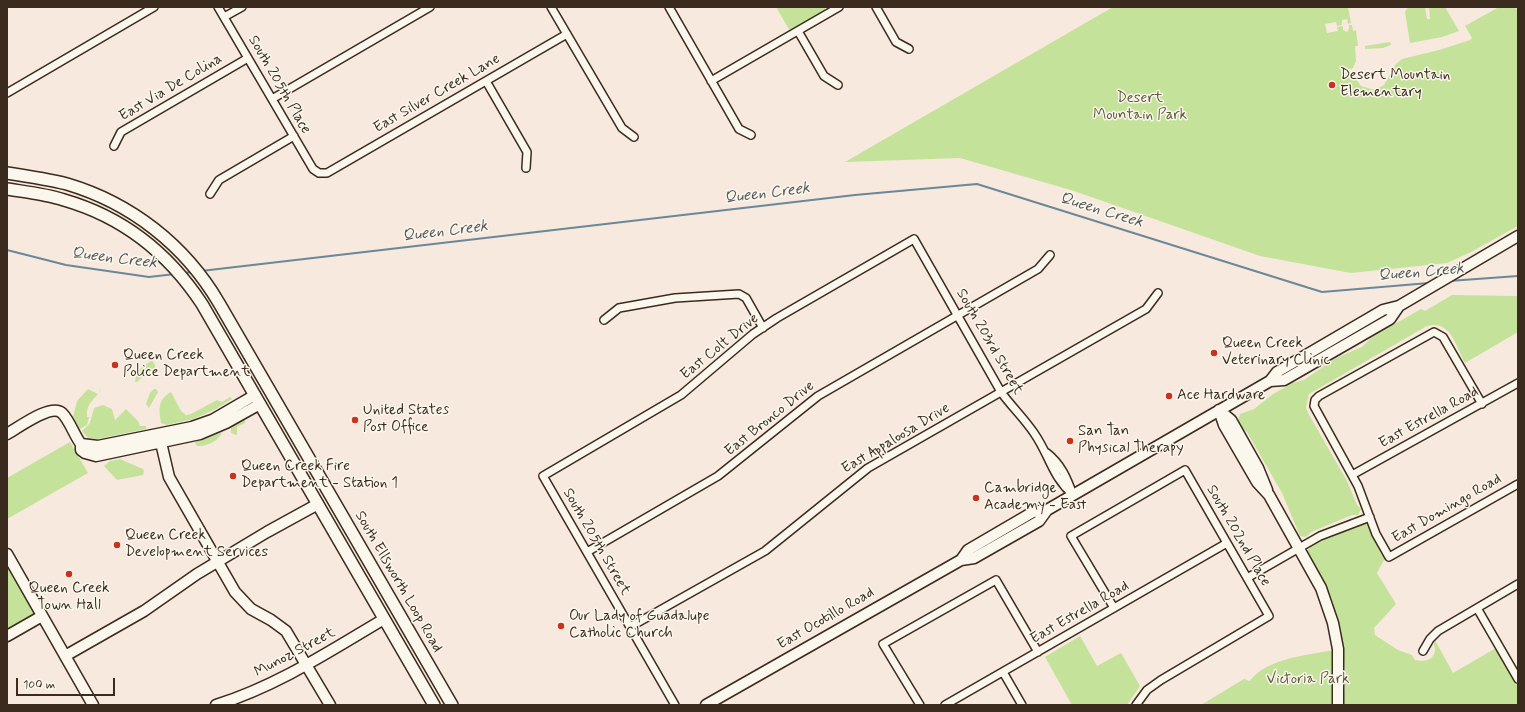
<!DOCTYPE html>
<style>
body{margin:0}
#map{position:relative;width:1525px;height:712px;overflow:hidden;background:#f8e9de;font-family:Mynerve,sans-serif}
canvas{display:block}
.frame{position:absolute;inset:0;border:8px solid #3b2a1e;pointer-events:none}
.scale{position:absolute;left:16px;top:678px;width:99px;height:18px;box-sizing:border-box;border:2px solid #3b2a1e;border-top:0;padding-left:5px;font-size:12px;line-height:14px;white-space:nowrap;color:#3b2a1e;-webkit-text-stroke:3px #fbf7ec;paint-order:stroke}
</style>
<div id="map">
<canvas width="1525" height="712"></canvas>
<div class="frame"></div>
<div class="scale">100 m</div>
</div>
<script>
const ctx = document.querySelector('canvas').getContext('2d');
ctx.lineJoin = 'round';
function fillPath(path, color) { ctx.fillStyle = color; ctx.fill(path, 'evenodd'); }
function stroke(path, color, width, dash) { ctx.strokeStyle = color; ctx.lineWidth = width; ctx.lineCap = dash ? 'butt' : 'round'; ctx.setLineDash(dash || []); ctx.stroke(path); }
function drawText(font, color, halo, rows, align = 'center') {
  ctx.font = font + ' Mynerve,sans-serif'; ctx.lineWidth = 3; ctx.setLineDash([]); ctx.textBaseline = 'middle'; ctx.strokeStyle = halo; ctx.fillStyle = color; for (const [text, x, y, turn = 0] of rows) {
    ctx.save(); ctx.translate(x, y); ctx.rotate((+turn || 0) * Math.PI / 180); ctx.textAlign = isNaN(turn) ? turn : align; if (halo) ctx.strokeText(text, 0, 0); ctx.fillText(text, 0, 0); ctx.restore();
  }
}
fillPath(new Path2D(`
 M776 7H824L826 10 790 31Z
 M1113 7H1348L1351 23 1348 24 1347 19 1342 20V25L1337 26 1336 22 1325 24 1327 33 1338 31 1337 27 1343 26V30L1347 32 1349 29V25H1352L1353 31 1356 30 1358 46H1355L1356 61 1353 68 1347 70 1348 77 1354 76 1361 86 1375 90 1384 85 1396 64 1402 59 1439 50 1470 40 1472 38 1465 26 1499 7H1515L1518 11V226L1471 252 1447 263 1351 273 1260 256 1074 191 960 158 845 162Z
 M1408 7H1425L1427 19H1430L1429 7H1445L1459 31 1442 37 1410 43 1405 12Z
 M1390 42 1391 45 1383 48 1365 49V46Z
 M1452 295 1518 296V332L1465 363C1456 347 1451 319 1427 326L1309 394 1306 407 1308 413 1347 481 1357 505 1361 509 1358 515H1352L1311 532 1306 537 1300 536 1282 493 1247 432 1242 429 1238 421 1240 414 1254 409 1273 394 1293 383 1304 380 1336 358 1362 347 1372 337 1421 309 1425 311Z
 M152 360 155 365V370L145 374 137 382H135L137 371Z
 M101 388C98 399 86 400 87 417H89L87 425 80 429 73 417 77 401 88 389 98 394Z
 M154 389H156L158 392 149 408 146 404 150 393Z
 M171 392 181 411 186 415 191 414 217 400 222 402 230 397 232 399 214 410 193 419 167 425 161 423C159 409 157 400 171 392Z
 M103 405 112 409 115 420 126 409 138 421 140 426H146V429L97 439 88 438 82 431 90 423 94 408Z
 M245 417V423L237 427V435L231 433V425Z
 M222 432C219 441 206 447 197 446L195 442Z
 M70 442 88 473 7 519V478Z
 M120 459 143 469 144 471 143 475 117 480 104 466 110 461Z
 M1363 524H1367L1369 526 1381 554 1385 558 1377 573 1396 604 1374 628 1375 635 1398 650 1412 655 1415 660C1423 662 1434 661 1435 650 1435 646 1433 644 1435 640L1453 673 1496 648 1518 685V705L1442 704 1438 705H1343C1351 653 1335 597 1307 553 1310 539 1350 529 1363 524Z
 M7 554 42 616 7 636Z
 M1080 636 1097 666 1121 653 1140 686 1127 705H1072L1045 657Z
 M1334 650 1333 705H1201L1244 679 1250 681C1266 658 1309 655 1334 650Z`), '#c4e29a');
stroke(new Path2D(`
 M7 250 66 265 149 277 175 274
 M201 271 855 195 977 184 1322 292 1429 283
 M183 273 193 272
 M1449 281 1518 276`), '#6a8898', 2);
const street = new Path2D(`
 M218 7 313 169 319 173H327L567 34
 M551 7 622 128 634 137
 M669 7 739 129 751 135
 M876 7 896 42 909 49
 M224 17 242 7
 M798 31 824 76 838 85
 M486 81 527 152 526 168
 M711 81 839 7
 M7 93 154 7
 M272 99 430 7
 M114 146 121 132 248 58
 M210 194 219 180 294 136
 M604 320 619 308 675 298 739 294 746 298 763 328
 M1482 404 1443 337 1434 332 1319 396 1315 400 1314 406 1358 486 1376 534 1389 557 1518 484
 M1047 453C1061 464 1067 478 1073 495
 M1352 475 1518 383
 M587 552 718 476 818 396 1038 269 1050 255
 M1247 578 1320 536 1370 517
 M1114 608 1071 536 1185 470 1269 616 1161 680 1147 690 1136 705
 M1477 608 1518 679
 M630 627 765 551 868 468 1146 309 1158 293
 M1423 651 1430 639 1438 631 1518 584
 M1003 672 1022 705
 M675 705 543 476 681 395 753 334 777 318 914 239 1001 392C1011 406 1024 418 1034 433 1050 456 1051 475 1073 495
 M920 705 883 644 996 580 1038 652
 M945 705 1227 543`);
const secondary = new Path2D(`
 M1270 381 1277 372 1383 310 1399 306 1518 236
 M1219 410 1224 425 1257 482 1269 495 1321 588 1333 623 1338 649V705
 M1219 410 1231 420 1258 468 1267 490
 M7 434C18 428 51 403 62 413 70 421 74 435 81 444V450L85 453 96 456 200 434 226 423 260 404
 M159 434 169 477 235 592 251 609 271 620 286 631 330 705
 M81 444 98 446 192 427 212 420 255 395
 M7 554 93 705
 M961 560 968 550 1033 512 1047 510 1270 381 1284 380 1390 319 1399 306
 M7 636 42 616
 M65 656 144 611 197 574 267 532 318 504
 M216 705C277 686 330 651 384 619
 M706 705 961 560 974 558 1039 521 1047 510`);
const primary = new Path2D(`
 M7 173C27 176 47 179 67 184 131 203 185 245 219 303L452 705
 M7 189C26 192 46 194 64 200 123 217 169 254 202 304L434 705`);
stroke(street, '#3b2a1e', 10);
stroke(secondary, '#3b2a1e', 13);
stroke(primary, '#3b2a1e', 14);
stroke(street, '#fbf7ec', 7);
stroke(secondary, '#fbf7ec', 10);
stroke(primary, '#fbf7ec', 11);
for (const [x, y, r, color] of [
 [1332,85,4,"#c8321e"],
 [1214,353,4,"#c8321e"],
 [115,365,4,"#c8321e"],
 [1169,396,4,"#c8321e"],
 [355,420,4,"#c8321e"],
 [1070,441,4,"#c8321e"],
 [233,476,4,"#c8321e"],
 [976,498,4,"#c8321e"],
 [117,545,4,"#c8321e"],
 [69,574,4,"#c8321e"],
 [561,626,4,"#c8321e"]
]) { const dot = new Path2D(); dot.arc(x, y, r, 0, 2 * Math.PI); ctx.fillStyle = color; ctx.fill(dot); stroke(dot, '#fbf7ec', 1.5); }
drawText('15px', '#3b2a1e', '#fbf7ec', [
 ["Desert Mountain",1340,76],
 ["Elementary",1340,93],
 ["Queen Creek",1222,344],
 ["Veterinary Clinic",1222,361],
 ["Queen Creek",123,356],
 ["Police Department",123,373],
 ["Ace Hardware",1177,396],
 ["United States",363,411],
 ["Post Office",363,428],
 ["San Tan",1078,432],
 ["Physical Therapy",1078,449],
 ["Queen Creek Fire",241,467],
 ["Department - Station 1",241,484],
 ["Cambridge",984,489],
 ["Academy - East",984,506],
 ["Queen Creek",125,536],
 ["Development Services",125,553],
 ["Queen Creek",69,589,"center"],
 ["Town Hall",69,606,"center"],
 ["Our Lady of Guadalupe",569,617],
 ["Catholic Church",569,634]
], 'left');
drawText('15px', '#3b2a1e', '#fbf7ec', [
 ["South 205th Place",279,85,60],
 ["East Via De Colina",171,88,-31],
 ["East Silver Creek Lane",437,94,-30],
 ["South 203rd Street",989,342,60],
 ["East Colt Drive",720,347,-39],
 ["East Estrella Road",1429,418,-29],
 ["East Bronco Drive",770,419,-39],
 ["East Appaloosa Drive",896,439,-31],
 ["East Domingo Road",1447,509,-30],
 ["South 202nd Place",1238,536,60],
 ["South 205th Street",596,542,60],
 ["South Ellsworth Loop Road",398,582,60],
 ["East Estrella Road",1080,613,-30],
 ["East Ocotillo Road",826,619,-30],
 ["Munoz Street",295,653,-28]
]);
drawText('15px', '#5d583d', '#fbf7ec', [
 ["Desert",1140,99],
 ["Mountain Park",1140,116],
 ["Victoria Park",1308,680]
]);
drawText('italic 16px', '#53595b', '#fbf7ec', [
 ["Queen Creek",767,194,-7],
 ["Queen Creek",1101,211,17],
 ["Queen Creek",445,232,-7],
 ["Queen Creek",114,259,7],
 ["Queen Creek",1421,273,-5]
]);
</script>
